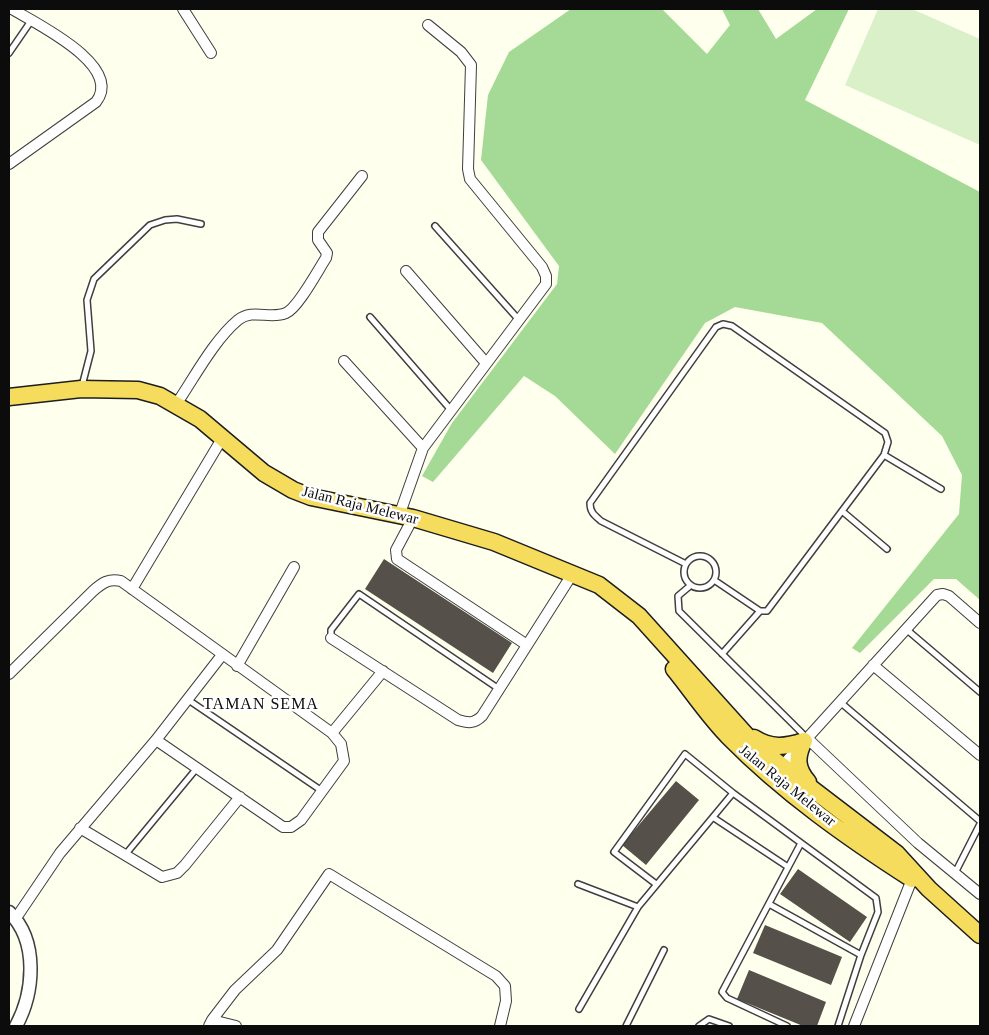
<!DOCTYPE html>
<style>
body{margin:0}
#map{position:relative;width:989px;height:1035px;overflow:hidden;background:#feffec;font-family:Georgia,serif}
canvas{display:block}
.frame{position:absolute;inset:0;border:10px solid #0c0c0c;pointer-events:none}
</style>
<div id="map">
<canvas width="989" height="1035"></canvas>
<div class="frame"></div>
</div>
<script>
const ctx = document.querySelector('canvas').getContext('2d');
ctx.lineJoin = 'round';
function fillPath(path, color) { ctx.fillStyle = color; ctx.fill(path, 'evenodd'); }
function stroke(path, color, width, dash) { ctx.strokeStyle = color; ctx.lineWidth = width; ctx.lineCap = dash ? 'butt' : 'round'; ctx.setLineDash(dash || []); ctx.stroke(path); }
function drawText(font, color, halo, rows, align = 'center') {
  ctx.font = font + ' Georgia,serif'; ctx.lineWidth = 5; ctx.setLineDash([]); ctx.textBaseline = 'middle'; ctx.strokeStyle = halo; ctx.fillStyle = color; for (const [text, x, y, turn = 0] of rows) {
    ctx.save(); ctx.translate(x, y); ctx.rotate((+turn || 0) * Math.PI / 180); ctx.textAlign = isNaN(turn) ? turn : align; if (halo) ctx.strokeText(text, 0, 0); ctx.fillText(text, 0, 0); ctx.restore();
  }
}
fillPath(new Path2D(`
 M571 9H662L707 54 730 25 722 9H758L776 39 817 9H849L805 100 980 192V600L956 579H934L860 653 852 648 959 514 962 475 942 436 822 323 735 307 705 323 615 454 555 396 524 376 433 482 422 476 452 423 557 284 559 266 481 160 488 95 509 52Z`), '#a4da95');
fillPath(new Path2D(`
 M878 9H912L980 39V145L845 85Z`), '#d9f0c8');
fillPath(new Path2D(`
 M384 559 512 643 493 673 365 589Z
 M676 781 699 800 646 865 622 845Z
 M798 869 867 917 850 942 780 894Z
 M765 925 842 957 831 985 753 953Z
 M749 970 826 1002 817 1026H803L737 999Z`), '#555049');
const service = new Path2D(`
 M9 53 31 21
 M435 226 519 320
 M370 317 451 410
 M82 386 91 351 87 300 94 279 150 225 165 220 177 219 201 224
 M884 455 941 489
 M842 511 887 549
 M684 572a16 16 0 1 1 32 0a16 16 0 1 1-32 0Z
 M686 564 601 521C594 515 590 512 590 503L716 327 723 324 732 326 885 433 888 442 884 455 767 611H760L714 580
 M691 585 678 596 679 611 807 738
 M906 629 980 692
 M331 638V630L359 594 499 689
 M722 654 760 611
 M187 699 322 791
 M840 702 980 821
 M714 818 788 867
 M125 855 197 768
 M955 873 980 824
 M578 884 638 907
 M656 884 614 852 685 754 733 793 876 898 878 912 861 955 838 1026
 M769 904 861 955
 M579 1009 638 907 733 793
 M626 1026 664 950
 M699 1026 709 1019 729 1026
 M787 1026 727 998 722 992 801 843`);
const minor = new Path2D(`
 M183 9 211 53
 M9 164 96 102C124 66 37 24 12 9
 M406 271 486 363
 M344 361 423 448
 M177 403C194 378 214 340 238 320 253 308 270 320 286 313 298 308 318 270 326 258L327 253 318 240V232L362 176
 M399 516 423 448 546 284V276L542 267 470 179 468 169 471 65 461 52 428 25
 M413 518 396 550 397 559 527 645
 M132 589 223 437
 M331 638 458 720C468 723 474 724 482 716L573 573
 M873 665 980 755
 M237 666 294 567
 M9 674 93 591C102 583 109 578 121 581L332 733 341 744 344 761 301 820 291 827H283L156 740
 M332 733 383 671
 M807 738 918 843 980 894
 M782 766 937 595 943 594 949 596 980 623
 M80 828 162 877 177 873 185 865 240 797
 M16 918 60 853 156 740 222 655
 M212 1020 235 990 277 950 329 874 496 976 505 986 506 1001 500 1026
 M209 1026 212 1020 236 1026
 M854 1026 914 874`);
const tertiary = new Path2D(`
 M9 912C39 941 34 993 16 1026`);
const trunk = new Path2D(`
 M9 397 81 389 138 390 160 396 200 419 264 473 293 490 311 497 413 518 494 542 599 585 639 616 756 746 896 853 929 889 980 935
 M674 669C692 691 709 717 729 737 783 792 848 838 912 879
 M754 738C771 749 786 747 804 741
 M804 741C796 757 796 768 808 782`);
stroke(service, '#3f3f3f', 8);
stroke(minor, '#3f3f3f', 12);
stroke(tertiary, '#3f3f3f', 15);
stroke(trunk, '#1d1d1d', 19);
stroke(service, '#fff', 5);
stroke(minor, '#fff', 10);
stroke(tertiary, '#fff', 12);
stroke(trunk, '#f6dc5c', 16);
drawText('15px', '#0c0c0c', '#fff', [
 ["Jalan Raja Melewar",360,506,14],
 ["Jalan Raja Melewar",787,786,39]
]);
ctx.letterSpacing = '1px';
drawText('16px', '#0c0c0c', '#fff', [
 ["TAMAN SEMA",261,705]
]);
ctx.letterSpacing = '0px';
</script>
